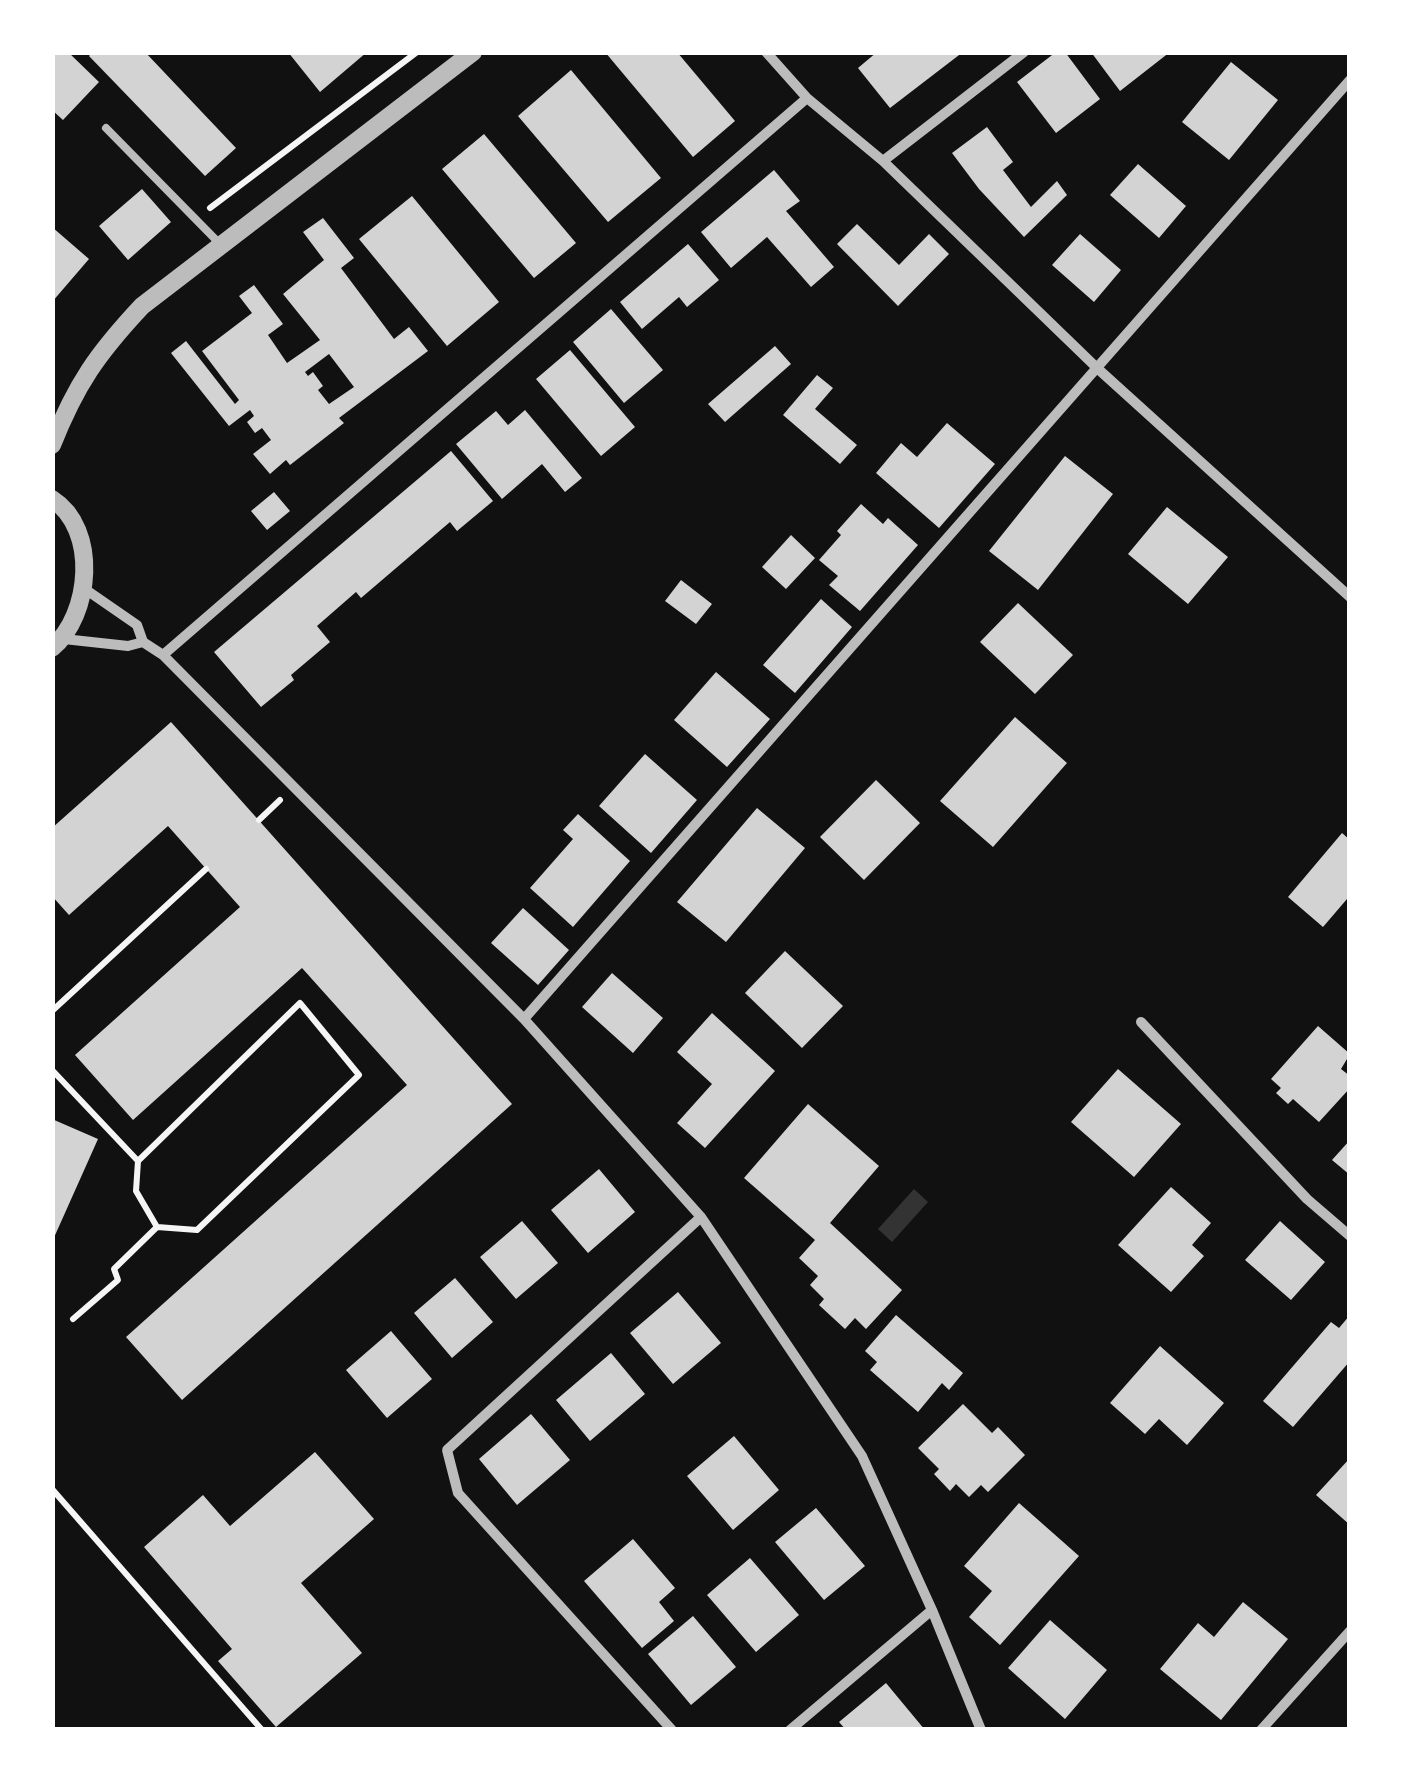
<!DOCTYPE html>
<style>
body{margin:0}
#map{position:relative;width:1402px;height:1782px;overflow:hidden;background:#111;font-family:"Source Sans 3",sans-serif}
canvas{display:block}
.frame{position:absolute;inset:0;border:55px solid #fff;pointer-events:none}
</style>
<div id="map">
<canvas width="1402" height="1782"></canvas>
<div class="frame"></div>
</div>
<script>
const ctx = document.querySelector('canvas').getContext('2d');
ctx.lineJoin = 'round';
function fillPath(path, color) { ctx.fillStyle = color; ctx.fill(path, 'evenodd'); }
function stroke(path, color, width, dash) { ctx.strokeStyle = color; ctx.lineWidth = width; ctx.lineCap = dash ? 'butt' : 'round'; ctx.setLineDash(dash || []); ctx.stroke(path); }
fillPath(new Path2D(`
 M914 1189 928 1202 892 1242 878 1229Z`), '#333');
fillPath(new Path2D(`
 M52 52H68L99 82 63 120 52 110Z
 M92 52H145L236 148 205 176 89 56Z
 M288 52H367L320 92Z
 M605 52H677L735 121 693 157Z
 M877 52H963L890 108 858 68Z
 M1056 52H1065L1100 99 1056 133 1017 82Z
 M1091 52H1170L1120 91Z
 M1231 62 1278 100 1229 160 1182 122Z
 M571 70 661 178 608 222 518 116Z
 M987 127 1013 162 1003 170 1031 207 1057 181 1067 195 1024 237 979 189 952 153Z
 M484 134 576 243 534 278 442 169Z
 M1138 164 1186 206 1159 238 1110 195Z
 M774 170 800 201 786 211 834 267 811 287 767 237 731 268 701 232Z
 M142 189 171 222 128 260 99 226Z
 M412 196 499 302 447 346 359 239Z
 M323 218 354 258 341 268 394 339 409 327 428 351 339 418 344 423 290 465 286 460 270 474 253 454 271 440 262 428 255 433 247 422 254 416 250 410 229 426 171 353 186 341 235 404 239 400 202 351 252 313 239 296 254 285 283 324 268 335 287 363 320 340 283 294 324 260 303 232ZM329 354 354 387 329 404 318 390 323 386 313 372 308 376 305 372Z
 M857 224 899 265 929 234 949 254 898 306 837 244Z
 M52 227 89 259 52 302Z
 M1080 234 1121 270 1094 302 1052 265Z
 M688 244 719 280 687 307 679 297 642 329 620 302Z
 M611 309 663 370 624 403 573 342Z
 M775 346 791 364 725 422 708 404Z
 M570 350 635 427 601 456 536 379Z
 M817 375 833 388 815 409 857 445 840 464 783 415Z
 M525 410 582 478 565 492 542 464 502 499 456 444 496 411 508 425Z
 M947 423 995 464 939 528 876 473 901 443 917 457Z
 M451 451 493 501 457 531 450 522 361 598 356 592 317 626 330 642 291 675 294 680 261 707 214 652Z
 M1065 456 1113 494 1038 590 989 551Z
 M274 492 290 511 267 530 251 511Z
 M861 504 883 524 888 518 918 545 860 611 829 585 838 576 819 560 841 535 837 531Z
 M1167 507 1228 557 1188 604 1128 554Z
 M791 535 815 558 786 589 762 567Z
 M681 580 712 604 696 624 665 601Z
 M821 599 852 627 795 693 763 665Z
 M1018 603 1073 655 1035 694 980 642Z
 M716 672 770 719 727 767 674 720Z
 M1015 717 1067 763 993 847 940 801Z
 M171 722 512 1104 182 1400 126 1337 407 1085 302 968 133 1120 75 1055 240 907 168 826 69 915 52 896V828Z
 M645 754 697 800 651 853 599 806Z
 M876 780 920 823 864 880 820 837Z
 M757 808 805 848 726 942 677 902Z
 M578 814 630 861 573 927 530 888 573 839 563 830Z
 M1342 833 1350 840V902L1347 899 1323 927 1288 897Z
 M523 908 569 950 538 985 491 943Z
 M785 951 843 1006 802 1048 745 993Z
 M612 973 663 1018 633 1053 582 1007Z
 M712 1013 775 1071 705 1148 677 1123 712 1084 677 1052Z
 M1318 1026 1350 1054 1341 1069 1350 1076V1088L1319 1122 1293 1099 1288 1104 1276 1093 1281 1088 1271 1079Z
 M1118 1069 1181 1124 1134 1177 1071 1122Z
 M808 1104 879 1166 830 1223 902 1290 866 1329 855 1318 845 1329 819 1305 824 1299 810 1285 818 1276 799 1258 815 1240 744 1178Z
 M52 1119 98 1139 52 1242Z
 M1350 1140V1175L1332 1160Z
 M599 1169 635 1212 588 1253 551 1210Z
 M1171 1187 1211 1223 1192 1245 1204 1256 1171 1292 1118 1245Z
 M522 1221 558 1263 516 1299 480 1257Z
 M1280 1221 1325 1262 1291 1300 1245 1260Z
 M455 1278 493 1322 452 1358 414 1313Z
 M678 1292 721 1343 673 1384 630 1333Z
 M896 1315 963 1373 949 1390 942 1383 918 1412 870 1370 877 1362 865 1351Z
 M1350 1315V1361L1293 1427 1263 1401 1331 1322 1339 1328Z
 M391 1331 432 1379 387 1418 346 1370Z
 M1160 1346 1224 1403 1187 1445 1159 1419 1145 1434 1110 1403Z
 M611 1353 645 1394 590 1441 556 1400Z
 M963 1404 992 1433 998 1427 1025 1455 988 1492 981 1485 969 1497 956 1484 950 1491 934 1474 939 1469 918 1448Z
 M531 1414 570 1460 517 1505 479 1459Z
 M734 1436 779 1490 733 1530 687 1476Z
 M315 1452 374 1519 301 1583 362 1653 276 1727 218 1661 232 1649 144 1547 203 1495 230 1526Z
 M1350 1458V1525L1316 1495Z
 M1019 1503 1079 1556 1000 1645 969 1617 992 1591 964 1566Z
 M816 1508 865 1566 824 1600 775 1542Z
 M633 1539 675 1588 659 1602 674 1621 642 1648 584 1581Z
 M750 1558 799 1615 756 1652 707 1595Z
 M1243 1602 1288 1639 1221 1720 1160 1669 1198 1623 1214 1637Z
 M693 1616 736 1667 691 1705 648 1654Z
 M1050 1620 1107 1670 1065 1719 1008 1668Z
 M886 1683 925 1730H846L839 1722Z`), '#d3d3d3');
stroke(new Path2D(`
 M210 208 417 52
 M259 820 280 800
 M52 1011 206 869
 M52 1070 138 1161 300 1003 359 1075 197 1230 157 1227 114 1269 118 1280 73 1319
 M138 1161 136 1191 157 1227
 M52 1489 262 1730`), '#f5f5f5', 6);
stroke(new Path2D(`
 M106 128 221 245`), '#bcbcbc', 8);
stroke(new Path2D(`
 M766 52 807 98 883 161 1097 368 1350 597
 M883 161 1024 52
 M82 587 137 625 143 642 163 655 524 1019 701 1217 862 1456 932 1610 981 1730
 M64 639 128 646 143 642
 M163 655 807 98
 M524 1019 1350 80
 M1141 1022 1307 1199 1350 1236
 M672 1730 458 1493 447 1450 701 1217
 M790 1730 932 1610
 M1261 1730 1350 1631`), '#bcbcbc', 10);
stroke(new Path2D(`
 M52 445C76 384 98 353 142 306L473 52
 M52 499C99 529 91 615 52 648`), '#bcbcbc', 18);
</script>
